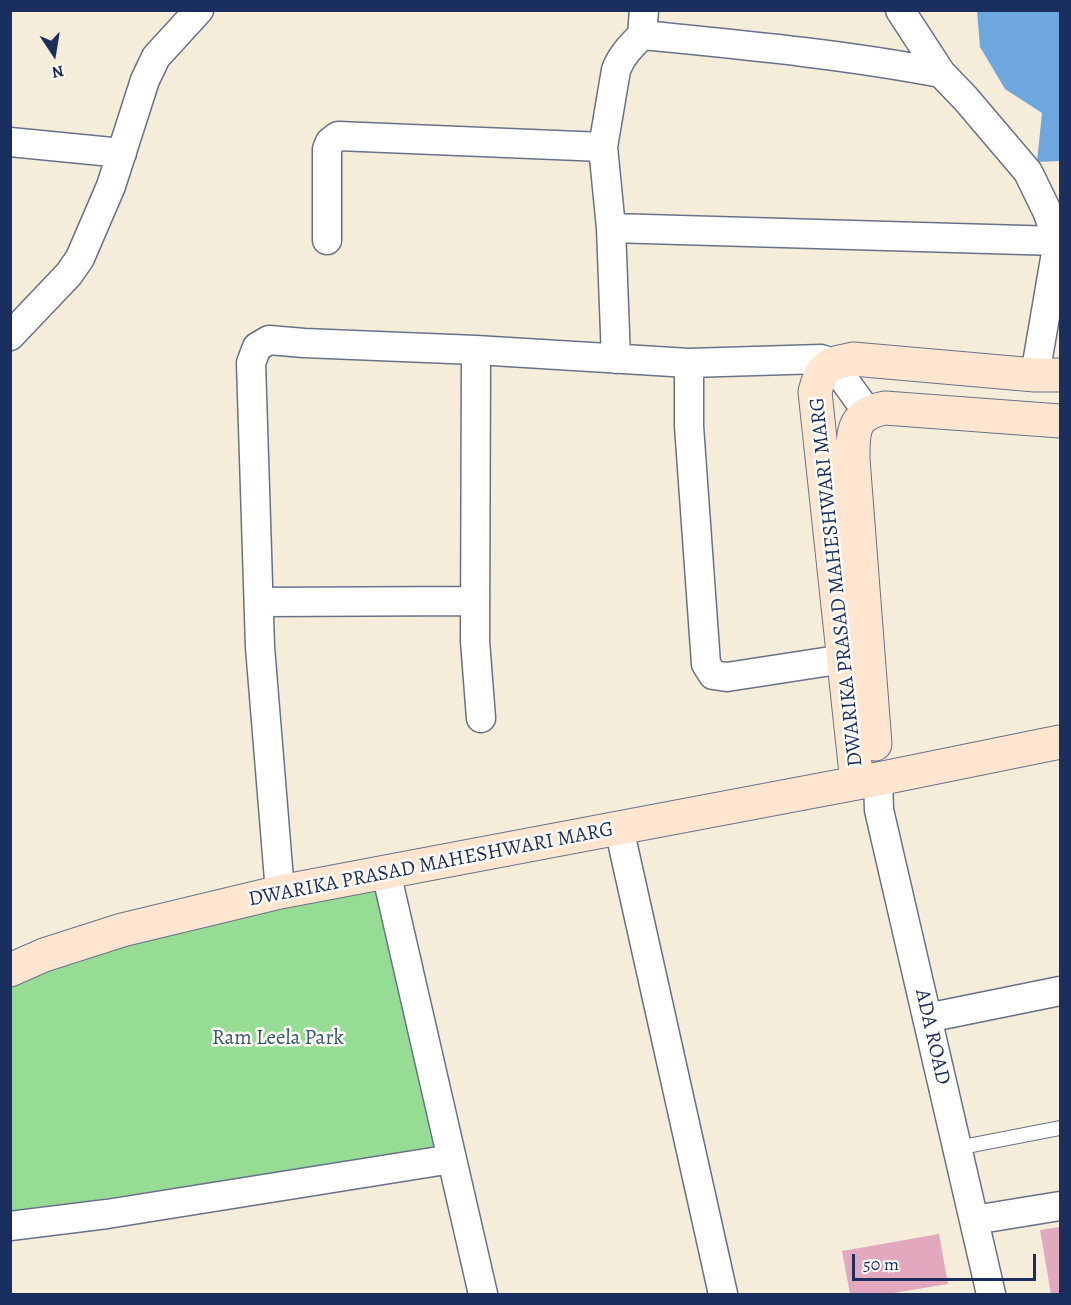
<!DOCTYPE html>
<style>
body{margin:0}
#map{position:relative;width:1071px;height:1305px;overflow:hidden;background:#f5edda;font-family:Alegreya,serif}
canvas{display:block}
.frame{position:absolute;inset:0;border:12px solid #1b2f5e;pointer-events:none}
.north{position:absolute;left:24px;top:24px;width:60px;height:60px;-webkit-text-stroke:4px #fdfcf7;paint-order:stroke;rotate:168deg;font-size:16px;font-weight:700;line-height:24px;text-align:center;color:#1b2f5e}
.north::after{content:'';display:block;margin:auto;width:21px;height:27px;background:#1b2f5e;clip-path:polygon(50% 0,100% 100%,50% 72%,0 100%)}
.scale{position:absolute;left:852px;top:1254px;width:184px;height:27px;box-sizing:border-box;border:3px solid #1b2f5e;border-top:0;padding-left:8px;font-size:18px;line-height:21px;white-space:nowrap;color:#1b2f5e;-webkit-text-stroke:4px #fdfcf7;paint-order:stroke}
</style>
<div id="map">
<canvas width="1071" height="1305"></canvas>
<div class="frame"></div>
<div class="north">N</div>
<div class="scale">50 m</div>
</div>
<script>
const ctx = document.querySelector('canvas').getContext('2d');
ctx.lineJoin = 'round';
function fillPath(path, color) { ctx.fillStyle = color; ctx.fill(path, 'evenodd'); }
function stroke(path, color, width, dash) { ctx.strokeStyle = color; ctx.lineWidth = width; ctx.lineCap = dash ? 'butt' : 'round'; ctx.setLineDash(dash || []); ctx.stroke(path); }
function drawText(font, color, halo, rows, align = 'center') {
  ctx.font = font + ' Alegreya,serif'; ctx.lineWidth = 5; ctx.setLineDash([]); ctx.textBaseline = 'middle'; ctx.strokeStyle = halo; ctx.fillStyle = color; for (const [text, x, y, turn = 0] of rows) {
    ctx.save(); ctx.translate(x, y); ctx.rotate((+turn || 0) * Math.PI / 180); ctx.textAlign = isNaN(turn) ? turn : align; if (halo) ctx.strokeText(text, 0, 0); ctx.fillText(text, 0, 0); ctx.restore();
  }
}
fillPath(new Path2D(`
 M380 887 437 1148 11 1213 10 974 120 935Z`), '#97dc95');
fillPath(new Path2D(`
 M977 11H1060V161L1037 162 1042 113 1005 89 980 47Z`), '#6da7dd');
fillPath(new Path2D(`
 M1060 1227V1294H1051L1040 1230Z
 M939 1234 948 1284 887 1294H850L842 1251Z`), '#e1a8be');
const lane = new Path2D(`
 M957 1148 1060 1128`);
const street = new Path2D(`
 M644 10 642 35C742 45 842 54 941 73
 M900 10 941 73 966 99 1028 172 1047 211 1058 241
 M10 142 122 153
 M611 228 603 147 616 70C621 56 631 46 642 35
 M327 240V149L330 142 338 136 603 147
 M10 336 69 274 80 258 111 186 145 80 156 57 199 10
 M476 350 475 641 481 718
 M616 359 611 228 1058 241 1035 375
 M689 363V426L706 664 713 675 727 677 844 659
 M259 602 474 601
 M878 779 879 810 991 1294
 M619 828 723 1294
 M386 872 483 1294
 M280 892 260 647 251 363 257 347 269 340 304 343 476 350 689 363 821 359 832 363 868 413
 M927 1018 1060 991
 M974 1220 1060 1206
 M10 1226 107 1214 452 1159`);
const secondary = new Path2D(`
 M875 744 853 459C853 432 852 414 885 408L1060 421
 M857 783 815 392C822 365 828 364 853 359L1035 375H1060
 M10 970 44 955 122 930 280 892 878 779 1060 742`);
stroke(lane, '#677289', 16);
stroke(street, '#677289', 31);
stroke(secondary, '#677289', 35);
stroke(lane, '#fff', 14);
stroke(street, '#fff', 28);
stroke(secondary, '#fde5d0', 33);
drawText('21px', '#1b2f5e', '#fdfcf7', [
 ["DWARIKA PRASAD MAHESHWARI MARG",837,582,-96],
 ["DWARIKA PRASAD MAHESHWARI MARG",431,865,-11],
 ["ADA ROAD",932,1037,77]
]);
drawText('21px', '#3a5a6c', '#fdfcf7', [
 ["Ram Leela Park",278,1039]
]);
</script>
